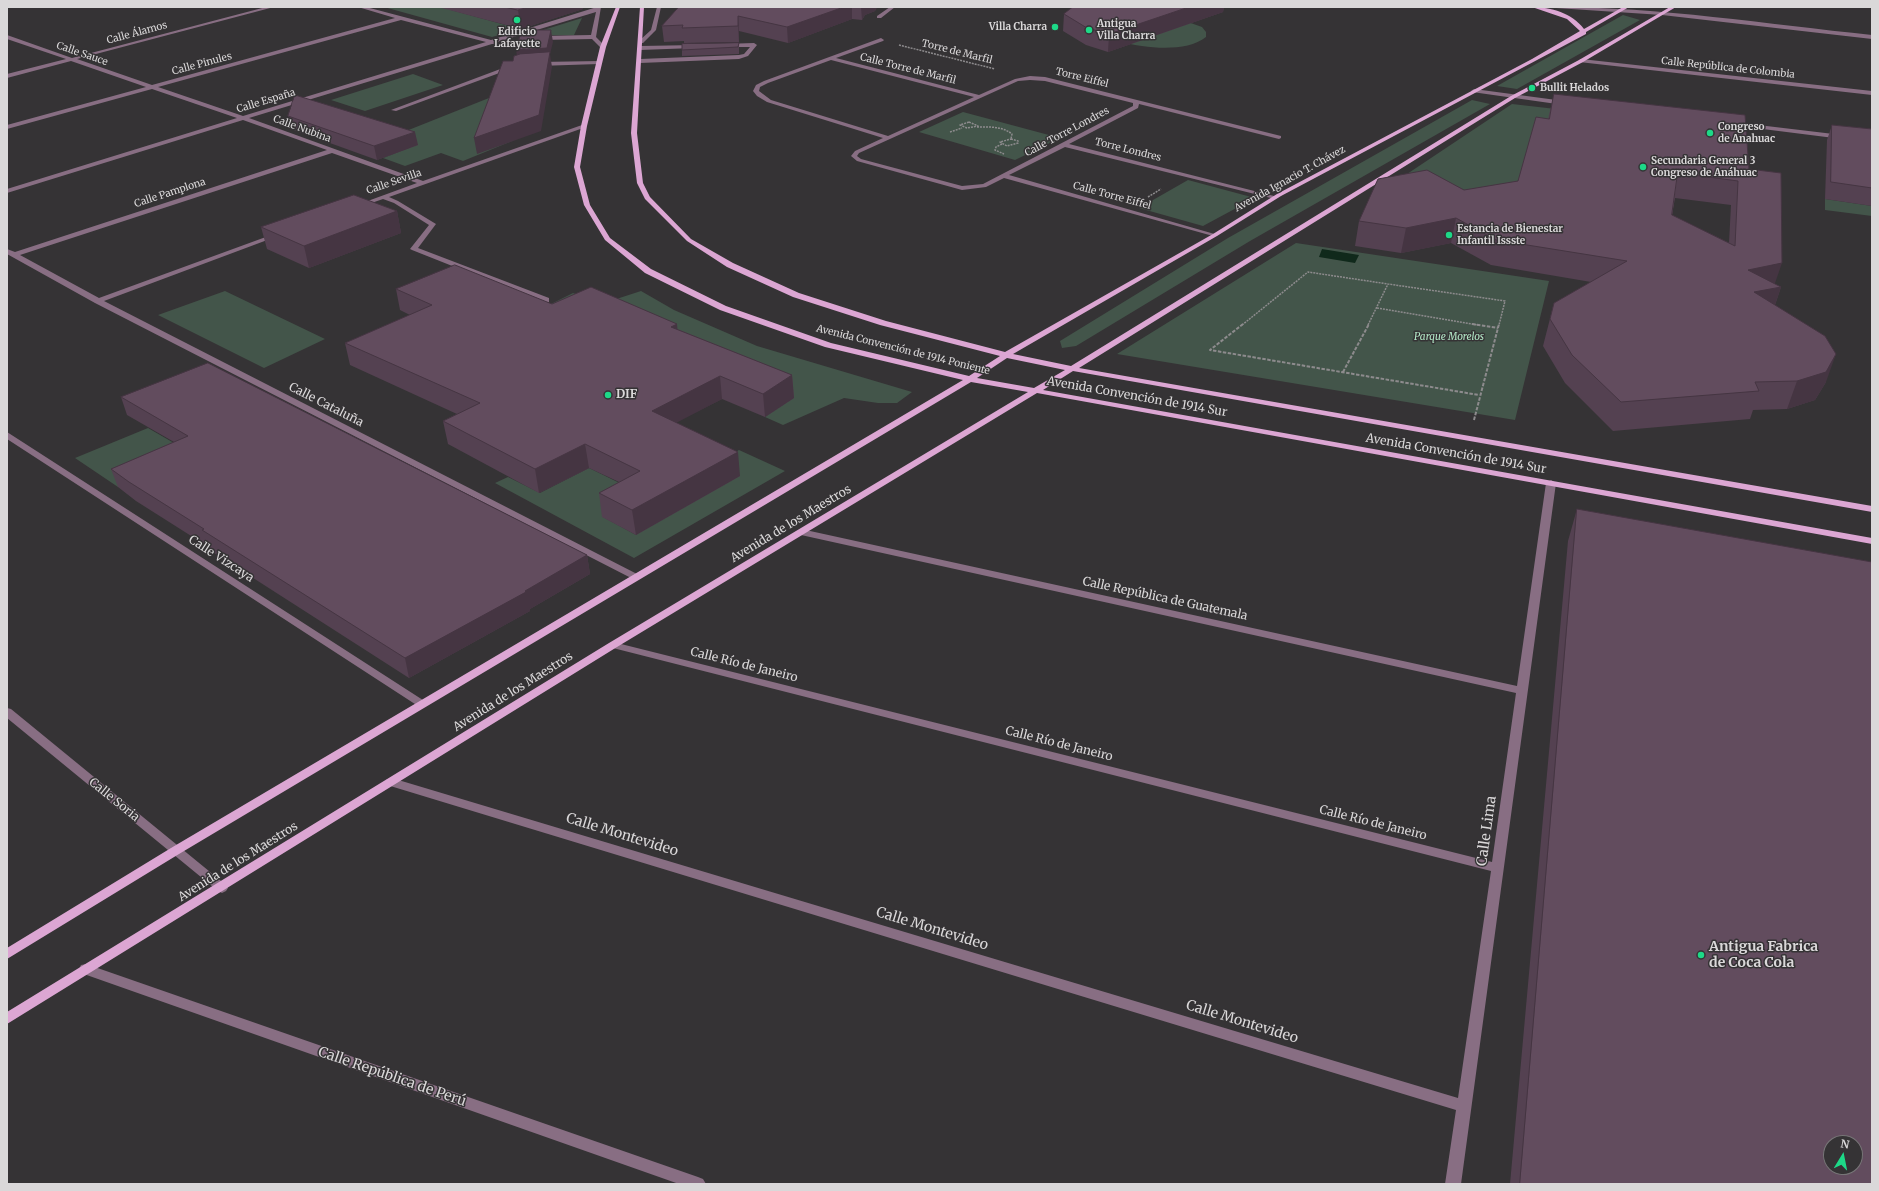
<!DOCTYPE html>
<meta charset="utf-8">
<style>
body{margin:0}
#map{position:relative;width:1879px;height:1191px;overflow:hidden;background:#353335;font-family:Merriweather,serif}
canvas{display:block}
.frame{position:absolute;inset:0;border:8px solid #dad8d9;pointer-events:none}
.north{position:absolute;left:1823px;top:1135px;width:40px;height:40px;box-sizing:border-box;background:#353335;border:1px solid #777577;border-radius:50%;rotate:10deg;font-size:11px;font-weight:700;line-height:16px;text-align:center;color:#dad8d9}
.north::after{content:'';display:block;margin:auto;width:14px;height:18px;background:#1dd988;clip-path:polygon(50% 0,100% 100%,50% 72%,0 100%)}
</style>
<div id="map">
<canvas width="1879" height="1191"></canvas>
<div class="frame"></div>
<div class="north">N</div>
</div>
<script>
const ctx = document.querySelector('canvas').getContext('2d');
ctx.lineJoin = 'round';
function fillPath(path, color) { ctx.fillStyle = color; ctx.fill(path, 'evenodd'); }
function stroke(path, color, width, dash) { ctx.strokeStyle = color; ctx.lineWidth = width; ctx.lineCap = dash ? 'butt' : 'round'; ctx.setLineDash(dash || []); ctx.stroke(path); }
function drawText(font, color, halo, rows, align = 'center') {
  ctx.font = font + ' Merriweather,serif'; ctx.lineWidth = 3; ctx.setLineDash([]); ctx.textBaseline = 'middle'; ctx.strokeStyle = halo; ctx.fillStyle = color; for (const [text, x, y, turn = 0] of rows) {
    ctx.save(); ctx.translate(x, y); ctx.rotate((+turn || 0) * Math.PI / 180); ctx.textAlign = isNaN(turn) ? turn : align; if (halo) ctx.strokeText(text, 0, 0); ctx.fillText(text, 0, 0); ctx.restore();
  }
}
fillPath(new Path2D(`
 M384 7H462L451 10 520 29 492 37Z
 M1623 15 1640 20 1517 89 1497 86Z
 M582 18 574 35H527Z
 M1185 21 1202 27 1206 32V37C1186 53 1145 48 1122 42Z
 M413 74 443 85 365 111 331 100Z
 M499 94 487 126 517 139 463 161 441 153 405 166 383 158 409 148 391 137Z
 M1472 100 1490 104 1250 241 1076 346 1062 348 1060 341 1228 238Z
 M1512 104 1731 129 1624 214 1395 182Z
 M963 112 1060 138 1015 160 919 132Z
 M1188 180 1255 198 1203 226 1139 208Z
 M1825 199 1872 206V216L1825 210Z
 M1296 243 1549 281 1515 420 1117 354Z
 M225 291 325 339 264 368 158 315Z
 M641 291 674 310 757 346 912 392 897 403H878L844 398 783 425 765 417 793 398 529 315 573 293 601 304Z
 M148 428 193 454 118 487 75 458Z
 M739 450 785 471 634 558 495 483 508 477 540 493 589 468 644 495 603 517 636 535 714 464Z`), '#43554a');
fillPath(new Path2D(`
 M1322 249 1359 255 1355 263 1319 257Z`), '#10291b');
stroke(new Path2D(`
 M899 45 995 69
 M969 122 978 126 967 128 960 125Z
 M977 127C989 127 1002 126 1012 134L1011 139
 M950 132 962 128
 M1011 139 1018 141V143L1007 146 1000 142Z
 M1002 144 996 147 995 150 1004 154
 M1148 197 1161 189
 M1377 308 1478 325
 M1242 325 1308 272 1388 284
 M1368 325 1388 284 1505 301 1499 325`), '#8d8b8d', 1.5, [2, 1]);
stroke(new Path2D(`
 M1243 324 1210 350 1479 395
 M1472 324 1498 328
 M1343 372 1369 324
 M1474 420 1499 324`), '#8d8b8d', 2, [3.5, 1.5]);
fillPath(new Path2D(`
 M266 7H274L77 59 152 85 395 18 358 7H366L491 40 597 7H601L596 37 605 46V48H601L592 39 540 40 537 38 540 36 591 35 596 12 497 42V44H492L249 118 423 181 582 125H586V127L389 197 398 201 436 224 418 248 549 298V302H543L412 250 410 249 429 225 394 203 383 199 357 208 354 206 417 183 332 153 20 255 99 298 274 234H278V236L104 301 639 575 641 577 639 579H633L95 303 7 254V249L15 252 327 150 243 120 7 193V189L237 118 152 89 7 129V125L146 87 71 61 7 78V74L66 59 7 39V35L72 58ZM401 20 486 42 243 116 158 87Z
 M657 7H661L656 30 643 43H639V41L651 30Z
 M890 7H895L881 18H877V16Z
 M1554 7C1660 7 1766 24 1872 35V39L1662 15 1556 8Z
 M881 38 884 40 883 41 836 58 979 95 1015 79 1030 76 1045 77 1281 136V138L1279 139 1139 104 1138 108 1069 144 1278 197 1275 199 1065 147 1009 175 1218 235 1213 236 1004 178 986 187 962 190 857 161 851 156 855 151 883 138 767 102 757 96 753 91 756 85 764 81ZM831 60 974 97 888 136 771 100 759 91 760 87 768 83ZM1030 80 1045 81 1133 103V106L983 184 962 186 861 159 857 156 859 153 1018 81Z
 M754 43 757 45 748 56 739 59 640 63 637 61 640 59 739 55 744 54 750 47H726L724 46V44Z
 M696 45 697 46 694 48 640 50 637 48 640 46Z
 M1581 59 1872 91V95L1579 62V60Z
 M601 61V63L599 64 538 66 535 64 538 62Z
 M511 65 514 67 513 68 396 111 391 110Z
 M1474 89 1564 101 1567 103 1564 105 1472 92 1471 91Z
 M1733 122 1842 135 1845 137 1842 139 1731 125 1730 124Z
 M7 432 426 702 427 704 426 706H418L7 439Z
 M1551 480 1556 483 1461 1184H1445L1456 1110 387 785 385 782 387 779H395L1458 1098 1491 871 609 647 608 645 613 642 1492 862 1516 693 801 535 796 532 801 529 1517 686 1546 483Z
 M7 708 11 709 226 885 228 888 226 891 222 893 218 891 7 718Z
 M86 964 698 1177 703 1179 706 1184H679L81 973 79 969 81 965Z`), '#886e83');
fillPath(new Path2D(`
 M616 7H620L606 47 587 126 580 167 590 205 610 238 651 269 726 306 831 343 969 376 1000 356 880 325 793 297 727 267 687 241 645 199 637 183 631 133 640 7H644L637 133 643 183 650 197 691 239 733 263 799 293 886 321 1005 352 1213 234 1277 194 1532 59 1580 31 1567 19 1532 7C1551 7 1572 13 1584 29L1623 7H1629L1586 32V34L1281 196 1217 236 1013 354 1071 366 1511 96 1579 60 1670 7H1676L1583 62 1515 98 1079 368 1872 506V512L1073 371 1043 390 1872 538V544L1037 393 617 647 7 1024V1012L609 643 1028 392 971 382 179 854 7 959V948L171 848 963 380 825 347 720 310 645 273 605 240 584 205 574 167 581 126 600 47ZM1007 358 1065 370 1034 388 977 378Z`), '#dca6d3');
fillPath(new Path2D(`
 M438 7H583V9L521 29Z
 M679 7H877L875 11 865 15 862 20 852 19 788 43 739 31V42L684 43V41L664 42 662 26Z
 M1073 7H1224L1223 12 1108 52 1086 45 1063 31 1064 14Z
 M739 43V54L682 56V50Z
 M1554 94 1749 169 1775 284 1781 287 1775 305 1826 382 1815 400 1787 409 1753 410 1750 419 1613 431 1565 383 1543 346 1554 303 1591 282 1491 265 1451 243 1401 253 1355 246 1359 221 1464 190 1518 181 1548 119ZM1675 198 1731 205 1729 243 1672 215Z
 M288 116 418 145 377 160 291 129Z
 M1832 125 1872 129V206L1825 199 1827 140Z
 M397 211 401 233 309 268 267 249 261 227Z
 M396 289 552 304 677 324V329L792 375 794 398 765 417 722 399 676 422 740 476 636 535 602 517 599 493 619 482 589 468 539 493 448 444 443 421 457 414 350 365 345 343 410 315 400 310Z
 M121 397 587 555 590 574 530 609V611L409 678 208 549 207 546 136 501 118 487 111 469 174 442 127 415Z
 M1577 509 1872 1184H1510L1568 541Z`), '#544151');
fillPath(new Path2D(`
 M529 7H583V9L521 29 518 10Z
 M844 7H852V19L788 43 787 27Z
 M861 7H877L875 11 865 15 862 20Z
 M1189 7H1224L1223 12 1108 52 1109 34Z
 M738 16 739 31V42L738 26Z
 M551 30 553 42 550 54 552 67 541 131 477 154 474 138 518 62 516 50Z
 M415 132 418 145 377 160 374 146Z
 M397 211 401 233 309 268 304 246Z
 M1456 218 1451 243 1401 253 1406 228Z
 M1782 263 1773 289 1781 287 1772 314 1746 319 1748 270Z
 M677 324 679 346 671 327Z
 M1836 354 1826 382 1815 400 1787 409 1797 381Z
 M792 375 794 398 765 417 763 394Z
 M720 376 722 399 655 434 652 411Z
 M585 444 589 468 539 493 535 469Z
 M738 452 740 476 636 535 632 510Z
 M587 555 590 574 530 609V611L409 678 405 658Z`), '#453542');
const building = new Path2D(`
 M505 7H529L518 10Z
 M679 7H844L787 27 738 16V26L682 28 683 25 662 26Z
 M1073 7H1189L1109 34 1087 28 1064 14Z
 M522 30H551L547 48 516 50Z
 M739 43 738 47 682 50V44Z
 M550 52 539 115 474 138 503 61H513L514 56 520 54Z
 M1554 94 1745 115 1749 169 1781 173 1782 263 1748 270 1781 287 1754 292 1825 336 1836 354 1826 372 1797 381 1755 382 1759 391 1621 402 1572 355 1550 319 1554 303 1627 261 1496 240 1456 218 1406 228 1359 221 1378 179 1427 170 1464 190 1518 181 1536 117 1549 119ZM1678 173 1738 181 1735 246 1672 215Z
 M295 95 415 132 374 146 288 116Z
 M1832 125 1872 129V188L1831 182Z
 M354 195 397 211 304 246 261 227Z
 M455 265 552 304 591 287 677 324 671 327 792 375 763 394 720 376 652 411 738 452 632 510 599 493 640 471 585 444 535 469 443 421 480 403 345 343 432 305 396 289Z
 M208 363 587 555 525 591 526 592 405 658 202 530 204 529 129 482 111 469 188 436 121 397Z
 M1577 509 1872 562V1184H1520ZM1831 1143H1855V1167H1831Z`);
fillPath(building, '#624c5e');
stroke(building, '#453542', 1);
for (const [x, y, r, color] of [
 [517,20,4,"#1dd988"],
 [1055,27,4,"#1dd988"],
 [1089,30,4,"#1dd988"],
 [1532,88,4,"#1dd988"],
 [1710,133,4,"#1dd988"],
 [1643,167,4,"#1dd988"],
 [1449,235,4,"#1dd988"],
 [608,395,4,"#1dd988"],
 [1701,955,4,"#1dd988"]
]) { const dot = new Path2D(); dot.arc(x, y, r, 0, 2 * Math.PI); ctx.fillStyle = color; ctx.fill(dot); stroke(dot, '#353335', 1.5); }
drawText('bold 10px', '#dad8d9', '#353335', [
 ["Antigua",1097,24],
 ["Villa Charra",1097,36],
 ["Villa Charra",1047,27,"right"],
 ["Edificio",517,32,"center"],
 ["Lafayette",517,44,"center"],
 ["Bullit Helados",1540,88],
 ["Congreso",1718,127],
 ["de Anahuac",1718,139],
 ["Secundaria General 3",1651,161],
 ["Congreso de Anáhuac",1651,173],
 ["Estancia de Bienestar",1457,229],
 ["Infantil Issste",1457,241]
], 'left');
drawText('10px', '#dad8d9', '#353335', [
 ["Calle Álamos",137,33,-15],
 ["Torre de Marfil",957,52,14],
 ["Calle Sauce",82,54,19],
 ["Calle Pinules",202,64,-15],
 ["Calle República de Colombia",1728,68,6],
 ["Calle Torre de Marfil",908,69,14],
 ["Torre Eiffel",1082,78,14],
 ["Calle España",266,101,-17],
 ["Calle Nubina",302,129,20],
 ["Calle Torre Londres",1067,132,-28],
 ["Torre Londres",1128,150,14],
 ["Avenida Ignacio T. Chávez",1290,179,-29],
 ["Calle Sevilla",394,182,-19],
 ["Calle Pamplona",170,193,-18],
 ["Calle Torre Eiffel",1112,196,15],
 ["Avenida Convención de 1914 Poniente",903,350,14]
]);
drawText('italic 10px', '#b3e8c7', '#353335', [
 ["Parque Morelos",1449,337]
]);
drawText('bold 12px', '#dad8d9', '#353335', [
 ["DIF",616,395]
], 'left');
drawText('12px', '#dad8d9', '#353335', [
 ["Avenida Convención de 1914 Sur",1137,397,10],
 ["Calle Cataluña",326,405,27],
 ["Avenida Convención de 1914 Sur",1456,454,10],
 ["Avenida de los Maestros",791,524,-31],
 ["Calle Vizcaya",221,559,33],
 ["Calle República de Guatemala",1165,599,12],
 ["Calle Río de Janeiro",744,665,14],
 ["Avenida de los Maestros",513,692,-32],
 ["Calle Río de Janeiro",1059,744,14],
 ["Calle Soria",114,800,39],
 ["Calle Río de Janeiro",1373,823,14],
 ["Avenida de los Maestros",238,862,-32]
]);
drawText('14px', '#dad8d9', '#353335', [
 ["Calle Lima",1487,831,-82],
 ["Calle Montevideo",622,835,17],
 ["Calle Montevideo",932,929,17],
 ["Calle Montevideo",1242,1022,17],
 ["Calle República de Perú",392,1077,19]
]);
drawText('bold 14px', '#dad8d9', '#353335', [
 ["Antigua Fabrica",1709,947],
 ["de Coca Cola",1709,963]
], 'left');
</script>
